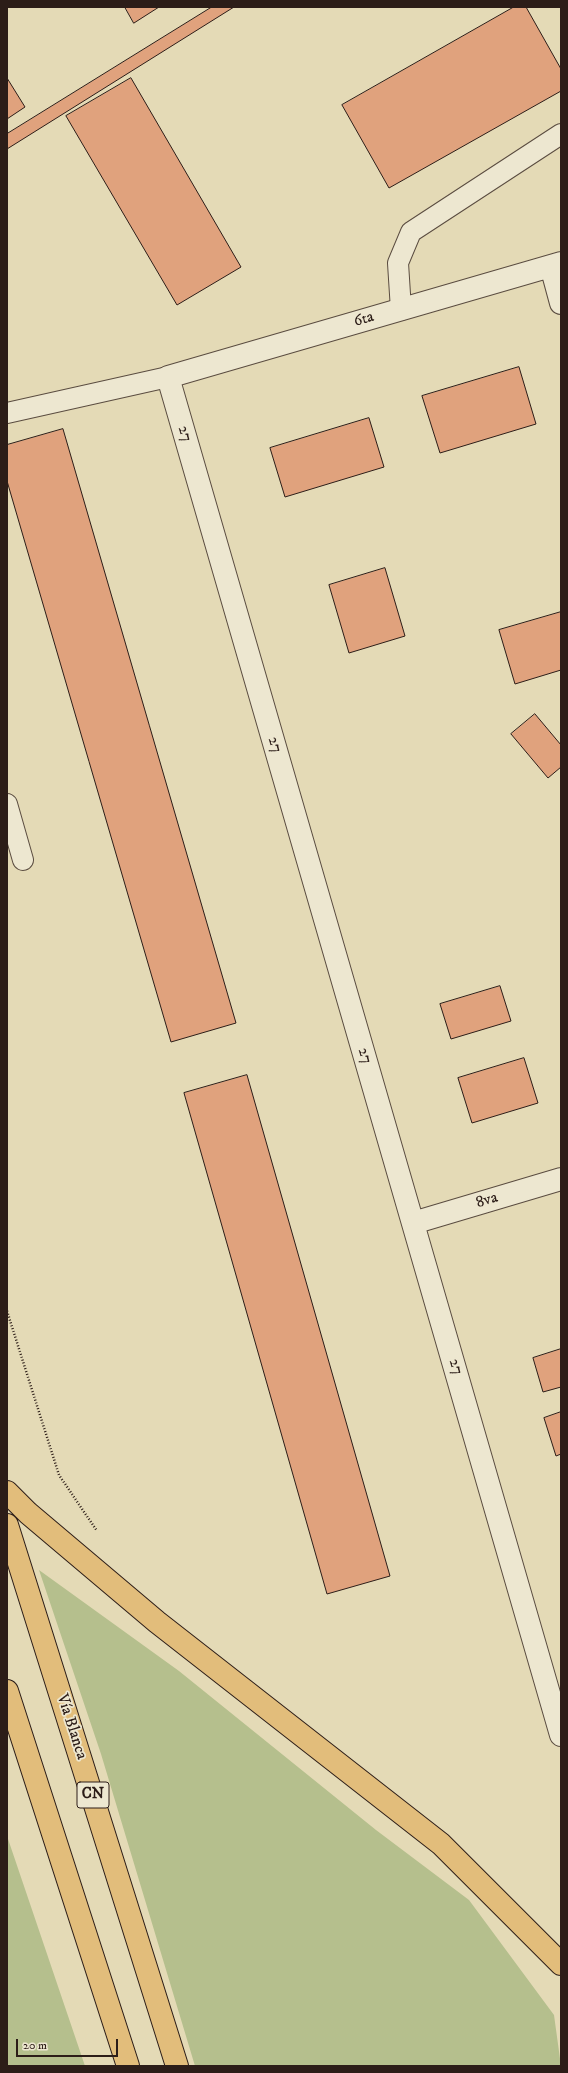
<!DOCTYPE html>
<meta charset="utf-8">
<style>
body{margin:0}
#map{position:relative;width:568px;height:2073px;overflow:hidden;background:#e4dab6;font-family:"IM FELL DW Pica",serif}
canvas{display:block}
.frame{position:absolute;inset:0;border:8px solid #2c1d18;pointer-events:none}
.scale{position:absolute;left:16px;top:2039px;width:102px;height:18px;box-sizing:border-box;border:2px solid #2c1d18;border-top:0;padding-left:5px;font-size:12px;line-height:14px;white-space:nowrap;color:#2c1d18;-webkit-text-stroke:3px #ede7d0;paint-order:stroke}
</style>
<div id="map">
<canvas width="568" height="2073"></canvas>
<div class="frame"></div>
<div class="scale">20 m</div>
</div>
<script>
const ctx = document.querySelector('canvas').getContext('2d');
ctx.lineJoin = 'round';
function fillPath(path, color) { ctx.fillStyle = color; ctx.fill(path, 'evenodd'); }
function stroke(path, color, width, dash) { ctx.strokeStyle = color; ctx.lineWidth = width; ctx.lineCap = dash ? 'butt' : 'round'; ctx.setLineDash(dash || []); ctx.stroke(path); }
function drawText(font, color, halo, rows, align = 'center') {
  ctx.font = font + ' "IM FELL DW Pica",serif'; ctx.lineWidth = 3.5; ctx.setLineDash([]); ctx.textBaseline = 'middle'; ctx.strokeStyle = halo; ctx.fillStyle = color; for (const [text, x, y, turn = 0] of rows) {
    ctx.save(); ctx.translate(x, y); ctx.rotate((+turn || 0) * Math.PI / 180); ctx.textAlign = isNaN(turn) ? turn : align; if (halo) ctx.strokeText(text, 0, 0); ctx.fillText(text, 0, 0); ctx.restore();
  }
}
fillPath(new Path2D(`
 M39 1570 179 1671 376 1830 469 1900 554 2015 561 2066H195L101 1754Z
 M7 1836 85 2066H7Z`), '#b5bf8d');
const building = new Path2D(`
 M125 7H159L134 23Z
 M212 7H234L7 149V134Z
 M514 7H526L561 69V91L389 188 342 105Z
 M7 78 25 107 7 119Z
 M131 78 241 267 177 305 66 116Z
 M519 367 536 424 440 453 422 396Z
 M369 418 384 467 285 497 270 448Z
 M63 429 236 1023 171 1042 7 481V445Z
 M385 568 405 636 349 653 329 585Z
 M561 612V670L515 684 499 630Z
 M535 714 561 745V767L548 778 511 734Z
 M500 986 511 1021 451 1039 440 1004Z
 M524 1058 538 1103 472 1123 458 1078Z
 M247 1075 390 1576 327 1594 184 1093Z
 M561 1349V1387L543 1392 533 1358Z
 M561 1412V1454L556 1456 544 1418Z`);
fillPath(building, '#e0a27d');
stroke(building, '#2c1d18', 1);
const lane = new Path2D(`
 M401 310 398 263 411 232 561 134
 M7 413 168 377
 M7 804 23 860`);
const street = new Path2D(`
 M561 263 168 377 561 1735
 M551 266 561 303
 M413 1223 561 1179`);
const highway = new Path2D(`
 M7 1492 28 1513 157 1622 441 1844 561 1964
 M7 1525 177 2066
 M7 1691 128 2066`);
stroke(lane, '#5a4c40', 22);
stroke(street, '#5a4c40', 24);
stroke(highway, '#2c1d18', 24);
stroke(new Path2D(`
 M7 1311 59 1475 97 1531`), '#2c1d18', 2.5, [1, 2]);
stroke(lane, '#ede7d0', 20);
stroke(street, '#ede7d0', 22);
stroke(highway, '#e2bd7b', 22);
for (const [x, y, w] of [
 [93,1795,32]
]) { const box = new Path2D(); box.roundRect(x - w / 2, y - 13, w, 26, 3); ctx.fillStyle = '#ede7d0'; ctx.fill(box); stroke(box, '#2c1d18', 1); }
drawText('bold 15px', '#2c1d18', null, [
 ["CN",93,1795]
]);
drawText('16px', '#2c1d18', '#ede7d0', [
 ["6ta",364,320,-16],
 ["27",184,434,74],
 ["27",274,745,74],
 ["27",364,1056,74],
 ["8va",487,1201,-16],
 ["27",455,1367,74],
 ["Vía Blanca",71,1727,72]
]);
</script>
